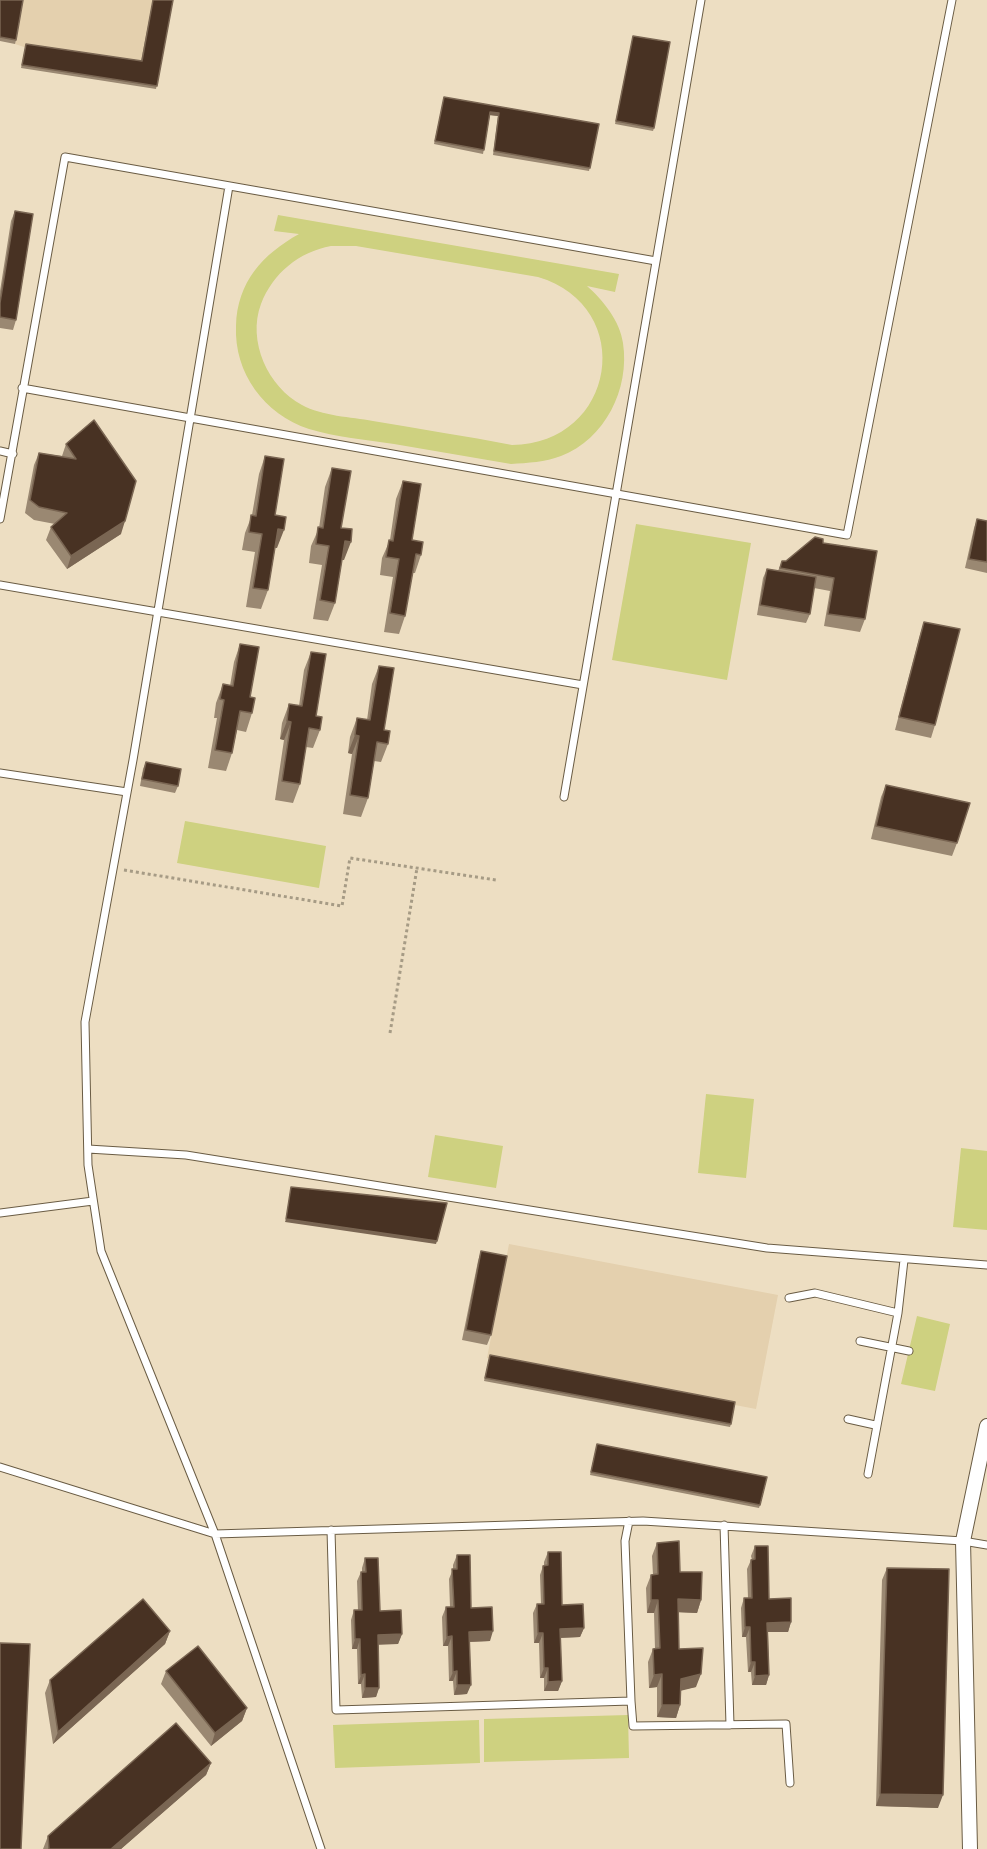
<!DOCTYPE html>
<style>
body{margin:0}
canvas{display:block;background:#eddec2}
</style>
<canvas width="987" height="1849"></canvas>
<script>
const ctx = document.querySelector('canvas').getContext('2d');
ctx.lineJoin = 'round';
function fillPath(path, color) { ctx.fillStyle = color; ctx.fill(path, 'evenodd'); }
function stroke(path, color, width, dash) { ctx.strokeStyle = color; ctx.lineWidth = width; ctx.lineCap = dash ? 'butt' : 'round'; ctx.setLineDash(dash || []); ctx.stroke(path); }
fillPath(new Path2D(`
 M23 0H153L141 65 24 47 15 44Z
 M509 1244 778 1295 756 1409 487 1358Z`), '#e4d0ae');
fillPath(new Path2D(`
 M278 215 619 274 615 292 587 286C603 300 620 321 623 343 630 389 605 439 561 456 545 462 528 463 511 464 472 457 433 451 394 444 366 440 336 437 309 429 264 414 234 373 236 326 237 282 263 254 299 234L274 231ZM331 246H356L538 277C638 307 616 444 512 445 466 436 419 429 373 421 351 417 322 416 302 405 268 387 247 341 261 304 273 273 299 252 331 246Z
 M636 524 751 543 727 680 612 660Z
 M185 821 326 846 319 888 177 863Z
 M706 1094 754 1099 746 1178 698 1173Z
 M435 1135 503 1146 496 1188 428 1177Z
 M961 1148 987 1151V1230L953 1227Z
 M917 1316 950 1324 935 1391 901 1384Z
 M628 1715 629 1758 484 1762V1719Z
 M479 1720 480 1763 335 1768 333 1725Z`), '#ced180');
const lane = new Path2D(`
 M229 186 133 760 85 1022 88 1165 101 1251 215 1534 321 1849
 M22 388 847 535 952 0
 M0 451 13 454
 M0 519 65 157 656 261
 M0 585 583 685
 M0 773 127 792
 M564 797 701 0
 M88 1149 186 1155 767 1248 987 1265
 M0 1213 93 1201
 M789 1298 815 1293 898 1313
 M860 1341 909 1351
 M848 1419 875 1425
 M0 1467 215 1534 643 1521 963 1541 987 1545
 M868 1474 898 1313 904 1260
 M724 1525 730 1725
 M331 1530 336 1710 631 1701 625 1541 629 1521
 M631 1701 633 1726 786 1724 790 1783`);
const street = new Path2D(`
 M970 1849 963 1541 987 1426`);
stroke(lane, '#6a5c44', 9);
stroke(street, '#6a5c44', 16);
stroke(new Path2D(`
 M124 870 342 906 350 858 496 880
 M390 1033 417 868`), '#a69b85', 3, [3, 3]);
stroke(lane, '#fff', 7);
stroke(street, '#fff', 14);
fillPath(new Path2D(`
 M0 0 16 40 15 44 0 41Z
 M153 0H173L156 89 21 68 26 44 141 61Z
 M633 36 654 128 653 131 615 124Z
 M444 97 599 124 589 171 493 155 498 116 490 115 483 154 434 144Z
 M15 211 16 320 13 330 0 328V291L11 221Z
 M94 420 121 534 67 569 46 540 51 527 55 524 34 520 25 513 34 465 39 453 62 456 66 444Z
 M265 456 275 515 277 548H275L268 590 261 609 246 607 255 552 242 550 245 533 252 515 259 474Z
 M332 468 341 528 344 560H342L335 603 328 621 313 619 322 565 309 563 311 546 319 528 325 487Z
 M403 481 412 540 421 555 415 573H412L405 616 399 634 384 632 393 577 380 575 382 558 390 540 396 499Z
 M977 519 987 521V573L965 568 974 528Z
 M823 543 865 619 860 632 824 626 830 591 814 588 810 614 806 623 757 615 763 578 767 569 778 571 782 561H786Z
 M924 622 935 725 931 738 895 730 920 635Z
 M240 644 252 713 246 732 237 730 232 753 226 771 208 768 217 718H214L216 703 223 684 230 686 234 662Z
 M311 652 316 716 320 730 313 748 306 747 300 784 293 803 275 800 284 740 280 739 282 723 289 704 299 706 304 670Z
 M379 666 384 730 388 744 381 762 374 761 368 798 361 817 343 814 352 754 348 753 350 737 357 718 367 720 372 684Z
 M146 762 178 786 175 793 140 786 143 769Z
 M886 785 957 843 952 856 871 839 881 797Z
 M481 1251 491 1335 487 1345 462 1340 478 1261Z
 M490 1355 731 1424 730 1427 484 1381Z
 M597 1444 760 1505 759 1508 590 1475Z
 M657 1543 701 1600 697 1613 678 1612 679 1649 696 1687 680 1690V1705L676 1718 657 1717V1687L649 1688 648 1662 653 1649H655L654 1613H647L646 1588 651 1575H653L652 1556Z
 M755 1546 769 1599 791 1622 788 1632H768L769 1675 766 1685H752L751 1672H748L746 1637H742L741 1608 744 1598H748L747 1569 751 1560H752L751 1556Z
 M548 1552 562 1605 584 1628 580 1637 560 1638 562 1681 558 1691H544V1678H540L539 1643H534L533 1613 537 1604H541L540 1575 543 1566H544V1562Z
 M457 1555 471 1608 490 1641 470 1642 467 1694 454 1695 453 1681H449L448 1646H443L442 1617 446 1607H450L449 1579 453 1569V1565Z
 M365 1558 380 1611 402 1634 398 1644H378L379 1688 376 1697 362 1698 361 1684H358L357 1649H352L351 1620 354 1610H358L357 1581 361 1572H362V1568Z
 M887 1568 938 1808 876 1806 882 1580Z
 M170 1631 165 1644 53 1744 45 1693 50 1680Z
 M166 1671 247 1708 242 1721 211 1746 161 1684Z
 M211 1763 206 1775 121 1849H43L48 1836Z`), '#9a8872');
fillPath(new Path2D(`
 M490 112 499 113 498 116 489 115Z
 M125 521 121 534 67 569 71 556Z
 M278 529 284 530 277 548 271 547Z
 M345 541 351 542 344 560H338Z
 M287 721 291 722 284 740 280 739Z
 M355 735 359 736 352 754 348 753Z
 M286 1219 437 1241 436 1244 285 1222Z
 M678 1599 701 1600 697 1613 673 1612Z
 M651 1600H658L654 1613H647Z
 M791 1622 788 1632H764L767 1623Z
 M745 1627H750L746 1637H742Z
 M584 1628 580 1637 557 1638 560 1629Z
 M170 1631 165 1644 53 1744 58 1732Z
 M493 1631 490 1641 466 1642 469 1632Z
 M538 1633H543L539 1643H534Z
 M402 1634 398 1644 374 1645 378 1635Z
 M452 1636 448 1646H443L447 1637Z
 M355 1639H360L357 1649H352Z
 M751 1662H755L751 1672H748Z
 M544 1668H548L544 1678H540Z
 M457 1671 453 1681H449L453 1672Z
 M365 1674 361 1684H358L361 1675Z
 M662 1674 657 1687 649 1688 654 1675Z
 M701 1674 696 1687 676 1692 681 1679Z
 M769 1675 766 1685H752L755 1676Z
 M562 1681 558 1691H544L548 1682Z
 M457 1685H471L467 1694 454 1695Z
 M365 1688H379L376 1697 362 1698Z
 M662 1705H680L676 1718 657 1717Z
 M247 1708 242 1721 211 1746 215 1733Z
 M211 1763 206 1775 121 1849H111Z
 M880 1794 943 1795 938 1808 876 1806Z`), '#7a6653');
const building = new Path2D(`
 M0 0H23L16 40 0 37Z
 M153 0H173L157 86 22 65 26 44 142 61Z
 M633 36 670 42 654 128 616 121Z
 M444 97 599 124 590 168 494 151 499 113 490 112 484 150 435 141Z
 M15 211 33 214 16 320 0 317V303Z
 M94 420 136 481 125 521 71 556 51 527 67 513 39 507 30 500 39 453 76 459 66 444Z
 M265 456 284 459 275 515 286 517 284 530 278 529 268 590 253 588 262 534 249 532 251 515 256 516Z
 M332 468 351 471 341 528 352 529 351 542 345 541 335 603 320 600 329 546 316 544 318 527 323 528Z
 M403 481 421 484 412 540 423 542 421 555 416 554 405 616 390 613 399 559 386 557 389 540 393 541Z
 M977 519 987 521V562L969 559Z
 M815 537 823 539V543L877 551 865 619 828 614 834 578 780 568 782 561H786Z
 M767 569 816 577 810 614 760 605Z
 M924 622 960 629 935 725 899 717Z
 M240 644 259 647 250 697 255 698 252 713 240 711 232 753 215 750 224 700 220 699 223 684 233 686Z
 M311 652 326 654 316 716 322 717 320 730 309 728 300 784 282 781 291 722 287 721 289 704 302 706Z
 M379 666 394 668 384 730 390 731 388 744 377 742 368 798 350 795 359 736 355 735 357 718 370 720Z
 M146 762 181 769 178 786 142 779Z
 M886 785 970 803 957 843 876 826Z
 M291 1187 447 1203 437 1241 286 1219Z
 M481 1251 507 1256 491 1335 466 1330Z
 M490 1355 735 1402 731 1424 485 1378Z
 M597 1444 767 1477 760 1505 591 1472Z
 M679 1541 680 1572H702L701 1600 678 1599 679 1649 703 1648 701 1674 681 1679 680 1705H662V1674L654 1675 653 1649 660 1648 658 1600H651V1575L658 1574 657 1543Z
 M755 1546H768L769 1599 791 1598V1622L767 1623 769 1675 755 1676V1662H751L750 1627H745L744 1598H752L751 1560 755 1559Z
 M548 1552H561L562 1605 583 1604 584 1628 560 1629 562 1681 548 1682V1668H544L543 1633H538L537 1604H544L543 1566 548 1565Z
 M457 1555H470L471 1608 492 1607 493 1631 469 1632 471 1685H457V1671L453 1672 452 1636 447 1637 446 1607H454L452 1569H457Z
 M365 1558H378L380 1611 401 1610 402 1634 378 1635 379 1688H365V1674L361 1675 360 1639H355L354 1610H362L361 1572H366Z
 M887 1568 949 1569 943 1795 880 1794Z
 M143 1599 170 1631 58 1732 50 1680Z
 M0 1643 30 1644 21 1849H0Z
 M198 1646 247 1708 215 1733 166 1671Z
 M176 1723 211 1763 111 1849H49L48 1836Z`);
fillPath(building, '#483223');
stroke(building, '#7a6653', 1.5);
</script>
